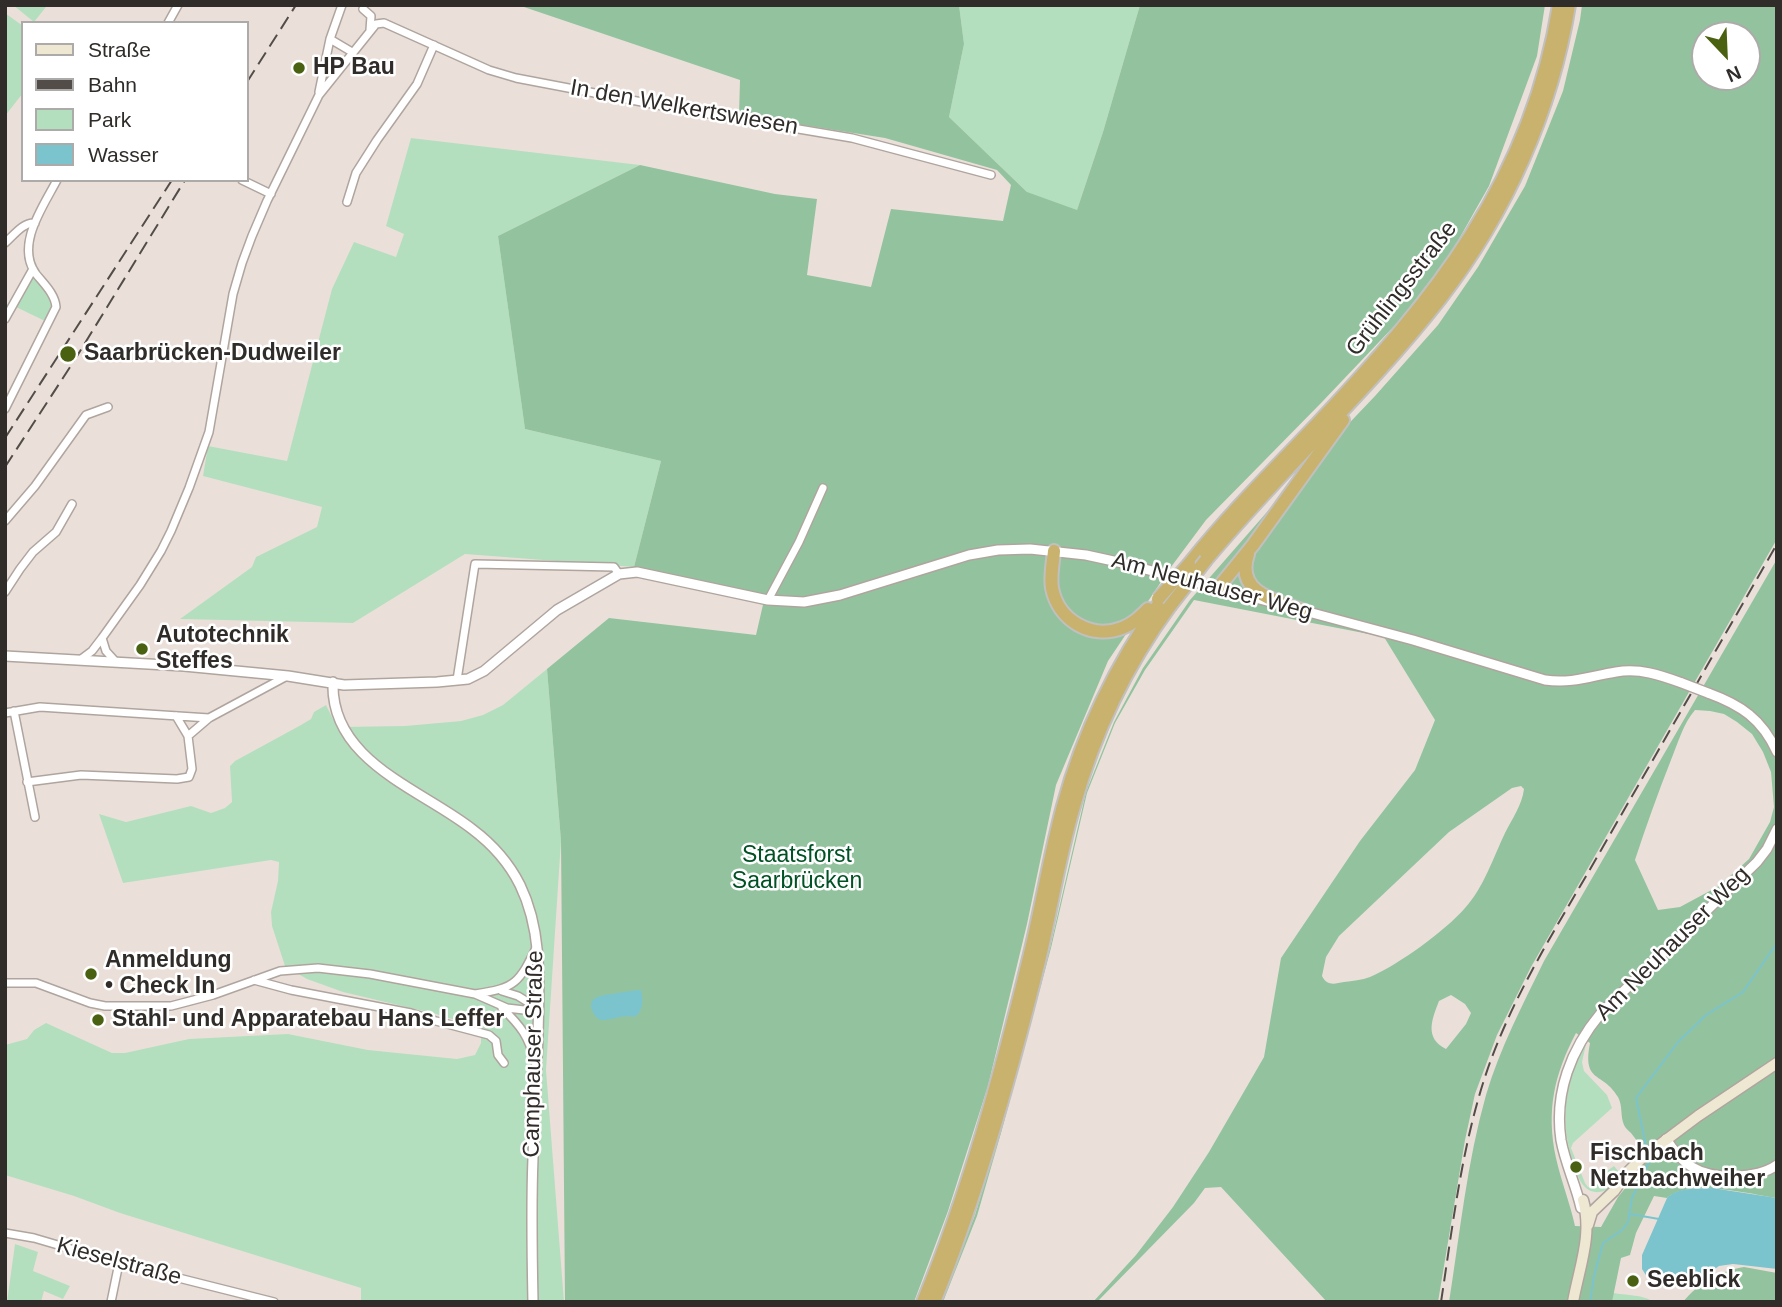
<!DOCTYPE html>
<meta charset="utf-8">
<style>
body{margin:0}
#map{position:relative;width:1782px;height:1307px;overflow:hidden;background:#ebe0d9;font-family:Arial,sans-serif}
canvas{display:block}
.frame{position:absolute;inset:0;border:7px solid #302c29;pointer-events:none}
.legend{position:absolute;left:21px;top:21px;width:228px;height:161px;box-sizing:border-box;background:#fff;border:2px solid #acaba9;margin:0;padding:9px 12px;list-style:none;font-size:21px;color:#302c29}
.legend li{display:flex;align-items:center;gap:14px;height:35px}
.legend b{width:35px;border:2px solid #acaba9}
.north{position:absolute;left:1691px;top:21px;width:70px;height:70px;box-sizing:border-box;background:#fff;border:2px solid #acaba9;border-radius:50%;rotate:157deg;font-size:19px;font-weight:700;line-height:28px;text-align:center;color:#302c29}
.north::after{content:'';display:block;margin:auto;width:24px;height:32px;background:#496110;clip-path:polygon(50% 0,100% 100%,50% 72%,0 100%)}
</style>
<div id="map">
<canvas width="1782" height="1307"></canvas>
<div class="frame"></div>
<ul class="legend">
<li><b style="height:9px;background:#eee8d3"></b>Straße</li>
<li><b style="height:9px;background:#524d49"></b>Bahn</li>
<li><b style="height:19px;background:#b4dfbe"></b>Park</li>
<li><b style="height:19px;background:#7cc4cd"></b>Wasser</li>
</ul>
<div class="north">N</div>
</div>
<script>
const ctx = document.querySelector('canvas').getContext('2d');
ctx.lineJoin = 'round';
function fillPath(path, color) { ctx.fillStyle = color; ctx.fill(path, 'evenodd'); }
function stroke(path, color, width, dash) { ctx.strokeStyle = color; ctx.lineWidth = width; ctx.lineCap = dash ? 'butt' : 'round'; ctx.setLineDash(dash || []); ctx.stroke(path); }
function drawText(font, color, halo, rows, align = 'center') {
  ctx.font = font + ' Arial,sans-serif'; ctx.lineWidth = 5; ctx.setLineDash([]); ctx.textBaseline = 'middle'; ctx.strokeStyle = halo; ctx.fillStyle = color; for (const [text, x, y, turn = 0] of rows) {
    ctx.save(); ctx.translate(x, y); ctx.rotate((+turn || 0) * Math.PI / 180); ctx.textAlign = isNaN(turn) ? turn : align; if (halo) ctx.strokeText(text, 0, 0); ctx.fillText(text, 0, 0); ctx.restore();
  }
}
fillPath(new Path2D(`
 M13 5H44L46 7 34 22Z
 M959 5H1140L1103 132 1077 210 655 1302 1027 192 949 117 964 44Z
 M5 13 23 26V93L5 116Z
 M411 138 640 165 498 236 525 429 661 461 634 567 465 554 353 623 180 619 252 567 256 557 317 527 322 507 203 476 208 446 287 461 332 289 354 242 396 257 404 234 386 226Z
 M33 275 50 297 53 305 45 321 16 307Z
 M547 669 561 841 546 1070 564 1302H361V1288L120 1213 74 1196 5 1175V1045L27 1039 34 1030 46 1023 112 1053H125L189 1039 288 1034 368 1050 457 1059 475 1055 481 1043V1028L436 1014 343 992 307 979 285 966 272 926 271 912 278 881 279 862 271 860 123 883 99 814 126 822 191 806 211 813 225 808 232 802 230 766 235 761 301 725 311 719 314 712 326 705 334 721 340 727 405 726 461 721 483 715 503 705Z
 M1587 1040 1582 1062 1584 1071 1607 1095 1612 1108 1573 1143 1571 1148 1585 1183 1588 1187 1591 1186 1597 1178 1614 1166 1619 1172C1618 1188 1596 1200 1584 1186 1579 1181 1577 1173 1575 1167 1558 1124 1565 1079 1587 1040Z
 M15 1244 38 1252 33 1271 70 1286 63 1299 44 1291 41 1302H7Z
 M1613 1293C1625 1295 1646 1295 1653 1302H1612Z`), '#b4dfbe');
fillPath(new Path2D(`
 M518 5H959L964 44 949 117 1027 192 1077 210 1103 132 1140 5H1545L1537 56 1489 186 1450 255 1399 321 1322 402 1206 520 1171 567 1108 661 1056 785 1027 924 988 1086 948 1211 914 1302H565L561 841 547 669 609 618 756 635 765 596 634 567 661 461 525 429 498 236 640 165 775 194 817 199 807 275 871 287 891 209 1003 221 1011 185 997 170 885 138 739 115 740 80Z
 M1582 5H1777V539L1531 967 1497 1035 1475 1094 1465 1140 1438 1302H1327L1221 1187 1205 1188 1194 1203 1097 1302H1093L1136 1255 1173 1207 1209 1152 1264 1057 1281 958 1360 841 1415 770 1435 720 1384 637 1194 600 1145 670 1115 723 1087 793 1051 948 1001 1133 977 1216 943 1302H941L975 1215 1000 1133 1050 948 1086 792 1114 722 1143 668 1190 600 1295 480 1375 396 1438 325 1478 267 1525 186 1563 91 1580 20ZM1705 35H1747V77H1705ZM1521 786 1524 789C1522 805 1512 819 1505 833 1493 858 1484 887 1465 908 1445 931 1398 965 1370 977 1362 980 1352 981 1344 982 1334 984 1327 986 1322 976L1326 957 1339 936 1449 832 1512 788ZM1451 995 1465 1004 1471 1013 1466 1024 1446 1049C1424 1038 1432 1019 1439 1001Z
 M1777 559V1198C1750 1194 1688 1178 1667 1198L1654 1196 1636 1233 1630 1255 1621 1258 1612 1302H1449C1460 1232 1467 1162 1486 1095 1500 1048 1523 1004 1544 961ZM1695 710 1710 711 1724 714 1737 722 1752 734 1763 752 1771 772 1774 807 1770 822 1749 859 1719 886 1680 907 1658 910 1635 860C1646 826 1658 793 1671 760 1678 743 1683 724 1695 710ZM1576 1033 1590 1043C1582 1084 1603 1071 1618 1097 1623 1106 1620 1116 1624 1125 1625 1128 1628 1130 1631 1133 1639 1143 1644 1150 1646 1162L1618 1197 1601 1227 1575 1226C1570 1203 1561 1181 1556 1158 1546 1111 1554 1075 1576 1033Z
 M1744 1267 1777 1273V1302H1683C1697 1284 1722 1270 1744 1267Z`), '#93c39e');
fillPath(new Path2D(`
 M641 990C643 1001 644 1009 635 1017 622 1014 609 1021 601 1020 597 1019 594 1015 593 1012 584 995 607 995 618 993 626 992 633 990 641 990Z
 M1712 1188 1777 1198V1269L1733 1264 1719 1266 1703 1277 1682 1285 1668 1288 1657 1286 1649 1280 1642 1269V1255L1667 1198C1678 1187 1696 1189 1712 1188Z`), '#7cc4cd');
stroke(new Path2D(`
 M1647 1151 1636 1098 1678 1042 1706 1015 1743 992 1777 943
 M1630 1214 1659 1219
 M1590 1302 1594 1276 1603 1243 1622 1230 1628 1222 1632 1198 1649 1162V1160`), '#7cc4cd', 2);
const minor = new Path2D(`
 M363 9 371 16 370 30
 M168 23 178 5
 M330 39 352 52
 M319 92 330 39 342 5
 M242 180 271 194
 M347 202 356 173 377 140 417 84 434 45
 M5 243C14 235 23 222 35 223
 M5 319 33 269
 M5 409 56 307C55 294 44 284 36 274 15 245 43 207 57 180
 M5 521 35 486 86 415 108 407
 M5 592 20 569 33 552 56 532 72 504
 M768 600 799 542 823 488
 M102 638 106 651 116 662
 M80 660 92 651 102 638 140 585 161 551 171 531 189 488 209 432 233 294 242 263 252 236 267 201 319 95 376 24 384 23 489 70 516 78 668 107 852 138 991 175
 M457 680 475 564 614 567 619 574
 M14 711 35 817
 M5 713 40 707 209 718
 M188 736 209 718 287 676
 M27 782 81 775 177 779 189 777 192 769 188 736 176 716
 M254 980 291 990 411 1013 436 1021 489 1035 496 1041 498 1055 504 1063
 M5 983H36L90 1003 105 1006H171L213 995 280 971 318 968 370 974 475 994 507 1008 524 1010 539 1009
 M502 991 518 996 539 1009
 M475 994C516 988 519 983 537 946
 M502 1008C521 1026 529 1037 535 1062
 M5 1233 34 1238 119 1263 274 1302
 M111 1302 119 1263`);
const tertiary = new Path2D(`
 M1301 610 1413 640 1545 680C1572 684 1591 676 1616 672 1640 668 1660 675 1682 683
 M5 656 184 666 288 676 344 685 437 682 468 679 484 671 557 610 619 574 637 572 768 600 804 602 840 595 969 555 998 550 1030 549 1086 555 1118 562 1267 601
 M333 682C330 761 421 789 472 829 492 844 509 863 520 885 543 932 539 985 538 1036 536 1077 535 1118 533 1158 531 1206 532 1254 533 1302
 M1708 693C1741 705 1762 719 1777 752
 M1666 1139C1673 1150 1681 1160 1692 1167 1713 1180 1757 1179 1777 1165
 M1581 1208C1576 1185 1565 1163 1561 1140 1554 1093 1571 1049 1601 1013L1757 862 1767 849 1777 829`);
const secondary = new Path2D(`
 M1588 1225 1592 1212 1614 1191 1626 1174 1642 1158 1698 1116 1777 1063
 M1573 1302C1579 1268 1593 1235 1583 1200`);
const motorway = new Path2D(`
 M1054 551C1053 563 1050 576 1052 588 1058 620 1091 640 1122 628 1133 624 1140 617 1148 609
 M1248 554C1234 594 1278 601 1305 611
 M1206 560C1281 470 1368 391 1440 299 1506 214 1552 111 1569 5
 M1189 564C1228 515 1272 471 1315 426 1434 300 1531 182 1559 5
 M1218 588 1253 545 1343 420
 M923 1302C968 1193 1000 1077 1028 962 1041 910 1049 858 1063 806 1083 733 1117 663 1161 601
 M934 1302C978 1194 1011 1075 1039 961 1051 910 1059 857 1074 806 1094 734 1126 666 1170 606`);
stroke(minor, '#afa59e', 10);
stroke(tertiary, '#afa59e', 12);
stroke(secondary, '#afa59e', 13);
stroke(motorway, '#c1c0bf', 16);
stroke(minor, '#fff', 7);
stroke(tertiary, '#fff', 9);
stroke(secondary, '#eee8d3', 10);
stroke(motorway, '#c8b26d', 12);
stroke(new Path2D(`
 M247 82 296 5
 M5 438 172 180
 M5 467 74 361 185 180
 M1441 1302C1453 1224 1462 1143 1488 1068 1515 991 1560 922 1600 852 1659 749 1718 647 1777 544`), '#524d49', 2, [14, 7]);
const tertiaryBridge = new Path2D(`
 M1682 683 1708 693`);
const motorwayBridge = new Path2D(`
 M1158 599 1189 564
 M1170 606 1206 560`);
stroke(tertiaryBridge, '#afa59e', 12, []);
stroke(motorwayBridge, '#c1c0bf', 16, []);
stroke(tertiaryBridge, '#fff', 9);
stroke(motorwayBridge, '#c8b26d', 12);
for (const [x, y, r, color] of [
 [299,68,7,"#496110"],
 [68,354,9,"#496110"],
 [142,649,7,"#496110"],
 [91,974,7,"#496110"],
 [98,1020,7,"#496110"],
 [1576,1167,7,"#496110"],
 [1633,1281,7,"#496110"]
]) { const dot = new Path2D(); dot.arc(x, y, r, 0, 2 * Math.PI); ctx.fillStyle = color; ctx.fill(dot); stroke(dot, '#fff', 2.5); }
drawText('bold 23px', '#302c29', '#fff', [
 ["HP Bau",313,68],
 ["Saarbrücken-Dudweiler",84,354],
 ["Autotechnik",156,636],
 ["Steffes",156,662],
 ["Anmeldung",105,961],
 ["• Check In",105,987],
 ["Stahl- und Apparatebau Hans Leffer",112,1020],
 ["Fischbach",1590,1154],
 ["Netzbachweiher",1590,1180],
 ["Seeblick",1647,1281]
], 'left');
drawText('23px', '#302c29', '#fff', [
 ["In den Welkertswiesen",684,108,10],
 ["Grühlingsstraße",1402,289,-52],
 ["Am Neuhauser Weg",1212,587,15],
 ["Am Neuhauser Weg",1673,944,-45],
 ["Camphauser Straße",534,1054,-89],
 ["Kieselstraße",119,1262,15]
]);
drawText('23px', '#005124', '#fff', [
 ["Staatsforst",797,856],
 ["Saarbrücken",797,882]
]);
</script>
